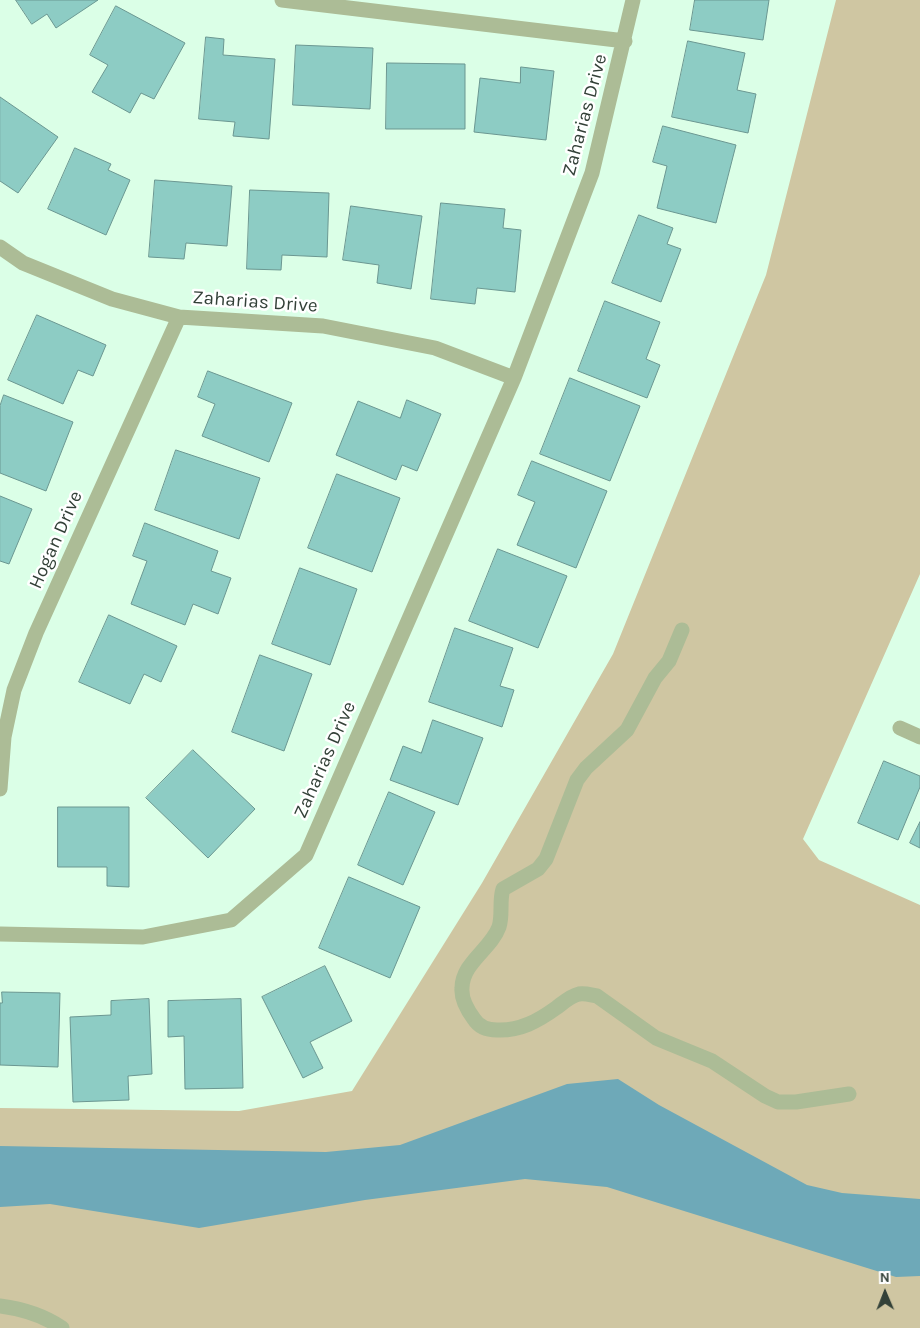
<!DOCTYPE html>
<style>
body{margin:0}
#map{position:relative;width:920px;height:1328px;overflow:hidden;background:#dbffe7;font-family:Karla,sans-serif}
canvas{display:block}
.north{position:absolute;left:860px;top:1268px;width:50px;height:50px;-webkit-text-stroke:4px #fff;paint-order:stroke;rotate:359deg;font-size:14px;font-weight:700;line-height:20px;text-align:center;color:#334138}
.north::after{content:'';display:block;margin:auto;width:18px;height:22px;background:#334138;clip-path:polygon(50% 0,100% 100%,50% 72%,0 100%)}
</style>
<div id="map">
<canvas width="920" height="1328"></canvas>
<div class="north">N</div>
</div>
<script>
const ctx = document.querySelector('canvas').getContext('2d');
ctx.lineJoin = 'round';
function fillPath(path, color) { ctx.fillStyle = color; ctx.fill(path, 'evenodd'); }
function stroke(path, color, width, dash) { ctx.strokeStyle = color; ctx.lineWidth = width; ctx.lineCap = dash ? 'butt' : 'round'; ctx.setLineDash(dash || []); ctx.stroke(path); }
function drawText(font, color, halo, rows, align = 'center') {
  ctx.font = font + ' Karla,sans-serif'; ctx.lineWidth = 5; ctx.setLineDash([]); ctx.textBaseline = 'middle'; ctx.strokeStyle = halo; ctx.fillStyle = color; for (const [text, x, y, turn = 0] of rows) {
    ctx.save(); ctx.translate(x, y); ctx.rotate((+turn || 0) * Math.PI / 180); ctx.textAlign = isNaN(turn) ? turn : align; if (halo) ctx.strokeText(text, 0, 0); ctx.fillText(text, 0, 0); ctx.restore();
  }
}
fillPath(new Path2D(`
 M836 0H920V574L803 839 819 860 920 905V1328H0V1108L239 1111 352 1091 482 883 613 654 766 275Z`), '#cfc6a2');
fillPath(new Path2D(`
 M618 1079 659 1105 807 1185 842 1193 920 1199V1276L896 1277 607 1187 525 1179 365 1200 199 1228 50 1204 0 1207V1146L326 1152 400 1145 567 1084Z`), '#6ea9b8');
const building = new Path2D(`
 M16 0H98L56 28 47 14 32 24Z
 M695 0H769L763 40 690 30Z
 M116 6 185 43 154 99 141 93 130 113 92 92 108 65 90 55Z
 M206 37 224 39 223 55 275 59 269 139 233 136 235 122 199 119Z
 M688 41 745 53 737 90 756 94 748 133 672 117Z
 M296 45 373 48 370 109 293 105Z
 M387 63 465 64V129H386Z
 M521 67 554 71 546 140 474 132 480 78 520 83Z
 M0 97 58 137 18 193 0 181Z
 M663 126 736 145 716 223 657 208 667 166 653 162Z
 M75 148 111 164 108 170 130 180 106 235 48 209Z
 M155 180 232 186 227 246 186 243 184 259 149 257Z
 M250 190 329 193 327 257 282 255 281 270 247 269Z
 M441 203 505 209 503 228 521 230 515 292 477 288 475 304 431 299Z
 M351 206 422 216 411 289 377 283 379 265 343 260Z
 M639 215 673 228 667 244 681 249 661 302 612 283Z
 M605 301 660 322 646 359 660 365 647 398 578 371Z
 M37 315 106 345 93 376 78 370 63 404 8 380Z
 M208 371 292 403 269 462 202 436 215 404 198 397Z
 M570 378 640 406 610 481 540 454Z
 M4 395 73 422 46 491 0 473V406Z
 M407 400 441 414 417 471 402 465 396 480 336 455 358 401 400 418Z
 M176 450 260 478 239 539 155 510Z
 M532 461 607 491 576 568 517 545 535 502 518 495Z
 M337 474 400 498 372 572 308 548Z
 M0 496 32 509 9 564 0 561Z
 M145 523 218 551 211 571 231 578 218 614 193 604 185 625 131 604 147 561 133 556Z
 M498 549 567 576 538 648 469 621Z
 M300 568 357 589 330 665 272 644Z
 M109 615 177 646 161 682 144 674 130 704 79 682Z
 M455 628 513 648 500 686 514 690 502 727 429 702Z
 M260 655 312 674 284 751 232 732Z
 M433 720 483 738 458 805 390 780 403 746 421 753Z
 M193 750 255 809 208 858 146 798Z
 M884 761 920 776V787L898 840 858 823Z
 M389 792 435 812 403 885 358 865Z
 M58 807H129V887L107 886V867H58Z
 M920 822V848L910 843Z
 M349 877 420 907 390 978 319 948Z
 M325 966 352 1021 310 1042 323 1068 303 1078 262 997Z
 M2 992 60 993 58 1067 0 1065V1003H2Z
 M149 999 152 1074 128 1076 129 1100 73 1102 70 1017 111 1015V1001Z
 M241 999 243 1088 185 1089 184 1036 168 1037V1001Z`);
fillPath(building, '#8dccc4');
stroke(building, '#6b9791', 1);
stroke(new Path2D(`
 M282 0 625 41
 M0 247 23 263 112 299 179 317 323 326 435 348 514 378
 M682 630 669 661 655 678 627 730 586 768 577 780 546 859 538 869 503 889C499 901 503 915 499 927 491 949 462 963 462 988 461 999 468 1011 474 1019 479 1027 488 1030 497 1030 520 1031 538 1021 556 1008 563 1003 570 996 579 994 585 993 591 995 597 996L656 1038 712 1061 765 1096 778 1102H796L849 1094
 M900 728 920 737
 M0 789 4 737 14 690 36 633 179 317
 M0 934 143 937 231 920 306 855 514 378 592 173 633 0
 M0 1306C23 1309 43 1315 62 1328`), '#acbc96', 15);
drawText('19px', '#334138', '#fff', [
 ["Zaharias Drive",585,115,-75],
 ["Zaharias Drive",255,302,4],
 ["Hogan Drive",56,540,-66],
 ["Zaharias Drive",325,760,-66]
]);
</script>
